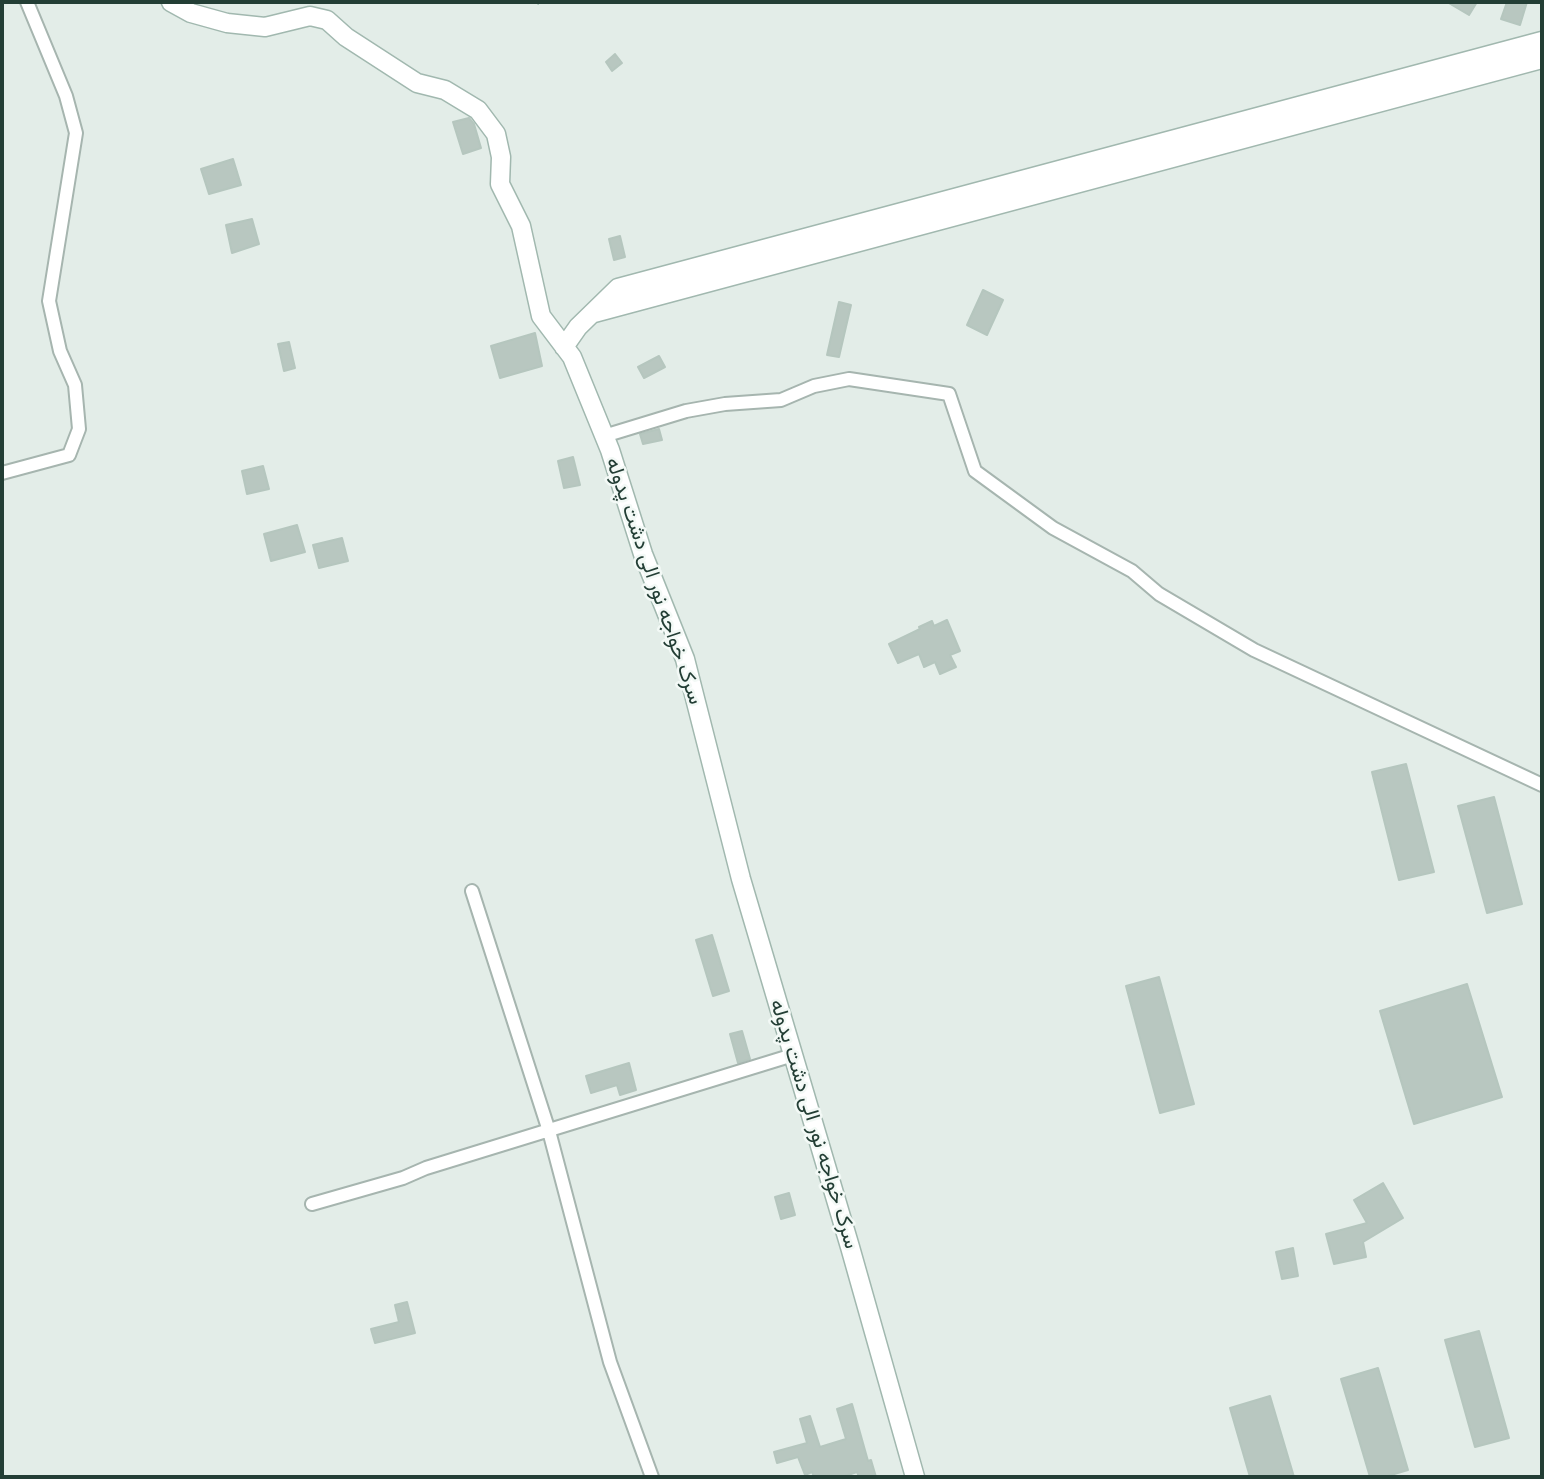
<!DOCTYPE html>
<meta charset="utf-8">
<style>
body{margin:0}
#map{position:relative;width:1544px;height:1479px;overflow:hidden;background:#e3ede8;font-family:"PT Sans",sans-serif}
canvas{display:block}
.frame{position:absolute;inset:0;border:4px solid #233e35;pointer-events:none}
</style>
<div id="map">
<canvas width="1544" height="1479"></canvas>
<div class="frame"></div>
</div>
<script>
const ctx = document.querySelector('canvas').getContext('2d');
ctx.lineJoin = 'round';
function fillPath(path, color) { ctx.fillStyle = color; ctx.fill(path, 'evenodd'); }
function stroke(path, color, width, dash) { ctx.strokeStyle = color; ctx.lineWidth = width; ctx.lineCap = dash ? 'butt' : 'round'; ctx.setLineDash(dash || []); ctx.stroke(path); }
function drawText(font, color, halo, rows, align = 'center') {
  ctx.font = font + ' "PT Sans",Vazirmatn,sans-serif'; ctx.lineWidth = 5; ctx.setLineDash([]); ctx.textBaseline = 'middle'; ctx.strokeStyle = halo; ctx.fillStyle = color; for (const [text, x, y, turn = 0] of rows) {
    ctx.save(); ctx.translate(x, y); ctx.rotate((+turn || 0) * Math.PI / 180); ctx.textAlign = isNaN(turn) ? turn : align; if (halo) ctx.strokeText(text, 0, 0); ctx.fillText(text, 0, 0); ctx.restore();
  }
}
const building = new Path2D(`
 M1447 2H1477L1469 15Z
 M1507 2H1527L1520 25 1501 19Z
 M615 54 622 63 612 71 606 62Z
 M469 118 474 124 481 148 463 154 453 122Z
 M233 159 241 185 209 194 201 169Z
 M252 219 259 244 232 253 226 225Z
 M620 236 625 257 614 260 609 239Z
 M983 290 1003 300 987 335 967 325Z
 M839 302 851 305 839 357 827 355Z
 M535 333 542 366 500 378 491 346Z
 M289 342 295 368 284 371 278 344Z
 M659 356 665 367 644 378 638 367Z
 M659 429 662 440 643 444 640 434Z
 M573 457 580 485 564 488 558 461Z
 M263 466 269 489 247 494 242 471Z
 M297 525 305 552 271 561 264 534Z
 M342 538 348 561 319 568 313 545Z
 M947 620 960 651 950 655 956 667 940 674 935 662 924 667 919 654 898 663 889 644 920 629 919 627 932 621 934 626Z
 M1406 764 1434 872 1399 880 1372 772Z
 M1494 797 1522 904 1487 913 1458 806Z
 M712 935 729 991 713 996 696 940Z
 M1159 977 1194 1104 1160 1113 1126 986Z
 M1467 984 1502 1097 1414 1124 1380 1011Z
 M742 1031 750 1059 738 1063 730 1034Z
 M629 1063 636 1090 620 1095 617 1085 591 1093 586 1076Z
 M1383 1183 1403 1218 1363 1242 1366 1257 1334 1264 1326 1234 1367 1223 1354 1200Z
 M789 1193 795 1215 781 1219 775 1197Z
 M1293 1248 1298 1276 1282 1279 1276 1252Z
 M407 1302 415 1333 375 1343 371 1329 399 1322 395 1305Z
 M1479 1331 1509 1438 1475 1447 1445 1340Z
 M1378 1368 1408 1470 1384 1477H1370L1341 1379Z
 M1270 1396 1294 1477H1250L1230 1408Z
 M852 1404 868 1461 871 1460 876 1477H859L857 1472 842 1477H814L812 1472 805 1475 798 1457 777 1463 774 1452 807 1443 800 1419 810 1416 820 1447 846 1439 837 1409Z`);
fillPath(building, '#b8c7c0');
stroke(building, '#b5c6be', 2);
const street = new Path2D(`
 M604 436 686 411 725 404 781 400 814 386 849 379 949 394 975 471 1053 528 1132 571 1159 594 1254 650 1542 785
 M2 473 69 455 79 429 75 385 60 351 49 301 76 133 66 96 27 2
 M472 891 549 1131 610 1362 652 1477
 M312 1204 403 1178 426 1168 793 1055`);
const secondary = new Path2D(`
 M171 2 191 13 227 23 265 27 310 16 327 20 346 37 417 83 445 90 478 110 496 134 501 157 500 184 521 226 541 316 572 357 610 450 643 554 685 659 741 879 850 1247 915 1477
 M594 313 1542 59
 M564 347 578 327 618 288 1542 41`);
stroke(street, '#a6b5af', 16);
stroke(secondary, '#a1b8af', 21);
stroke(new Path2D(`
 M537 2 539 4`), '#84b09f', 2.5, [3.5, 5]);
stroke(street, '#fff', 12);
stroke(secondary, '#fff', 18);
drawText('21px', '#233e35', '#f3f9f6', [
 ["سرک خواجه نور الی دشت پدوله",654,581,71],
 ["سرک خواجه نور الی دشت پدوله",814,1124,73]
]);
</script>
